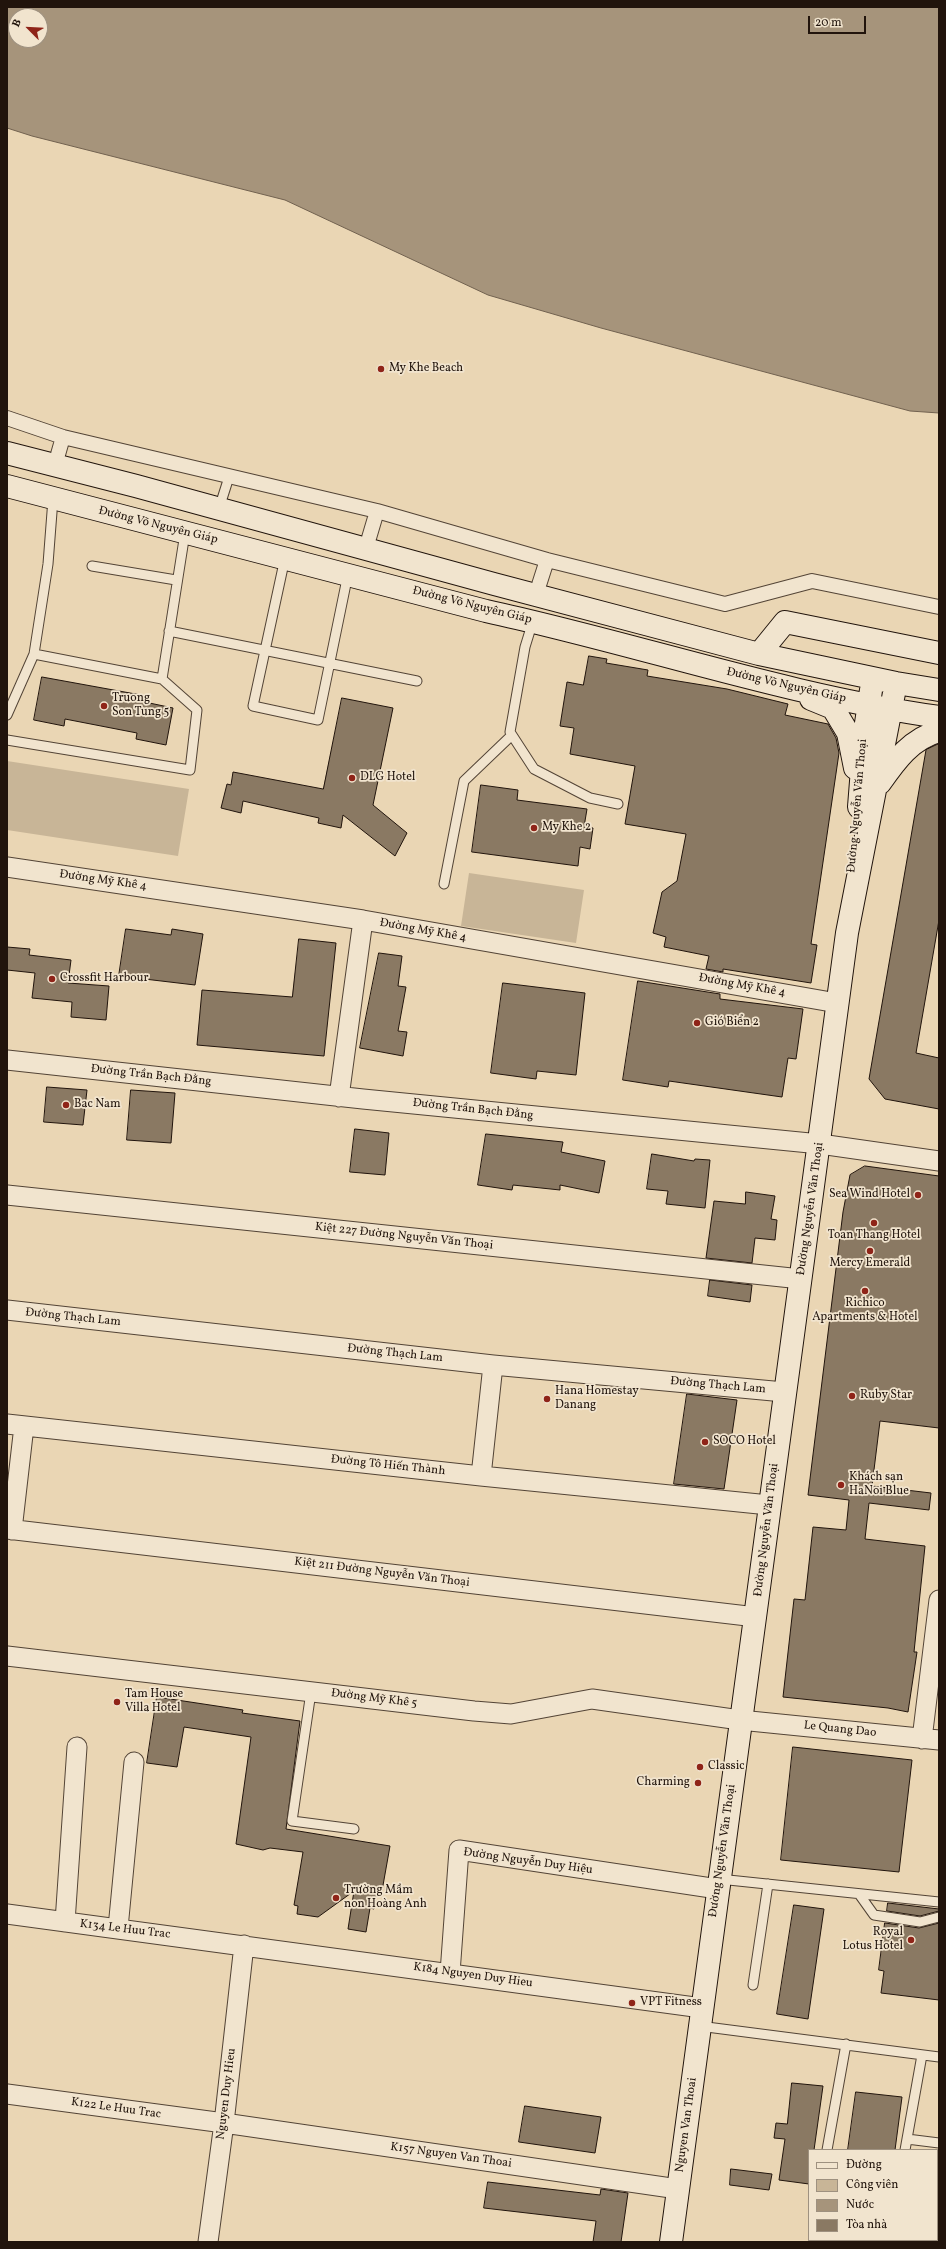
<!DOCTYPE html>
<meta charset="utf-8">
<style>
body{margin:0}
#map{position:relative;width:946px;height:2249px;overflow:hidden;background:#ead6b4;font-family:Vollkorn,serif}
canvas{display:block}
.frame{position:absolute;inset:0;border:8px solid #21140c;pointer-events:none}
.legend{position:absolute;left:808px;top:2149px;width:130px;height:92px;box-sizing:border-box;background:#f1e4ce;border:1px solid #9e9180;margin:0;padding:5px 7px;list-style:none;font-size:12px;color:#21140c}
.legend li{display:flex;align-items:center;gap:8px;height:20px}
.legend b{width:20px;border:1px solid #9e9180}
.north{position:absolute;left:8px;top:8px;width:40px;height:40px;box-sizing:border-box;background:#f1e4ce;border:1px solid #9e9180;border-radius:50%;rotate:294deg;font-size:11px;font-weight:700;line-height:16px;text-align:center;color:#21140c}
.north::after{content:'';display:block;margin:auto;width:14px;height:18px;background:#8f2418;clip-path:polygon(50% 0,100% 100%,50% 72%,0 100%)}
.scale{position:absolute;left:808px;top:16px;width:58px;height:18px;box-sizing:border-box;border:2px solid #21140c;border-top:0;padding-left:5px;font-size:12px;line-height:14px;white-space:nowrap;color:#21140c;-webkit-text-stroke:3px #f1e4ce;paint-order:stroke}
</style>
<div id="map">
<canvas width="946" height="2249"></canvas>
<div class="frame"></div>
<ul class="legend">
<li><b style="height:5px;background:#f1e4ce"></b>Đường</li>
<li><b style="height:11px;background:#c8b597"></b>Công viên</li>
<li><b style="height:11px;background:#a6947b"></b>Nước</li>
<li><b style="height:11px;background:#8a7963"></b>Tòa nhà</li>
</ul>
<div class="north">B</div>
<div class="scale">20 m</div>
</div>
<script>
const ctx = document.querySelector('canvas').getContext('2d');
ctx.lineJoin = 'round';
function fillPath(path, color) { ctx.fillStyle = color; ctx.fill(path, 'evenodd'); }
function stroke(path, color, width, dash) { ctx.strokeStyle = color; ctx.lineWidth = width; ctx.lineCap = dash ? 'butt' : 'round'; ctx.setLineDash(dash || []); ctx.stroke(path); }
function drawText(font, color, halo, rows, align = 'center') {
  ctx.font = font + ' Vollkorn,serif'; ctx.lineWidth = 3.5; ctx.setLineDash([]); ctx.textBaseline = 'middle'; ctx.strokeStyle = halo; ctx.fillStyle = color; for (const [text, x, y, turn = 0] of rows) {
    ctx.save(); ctx.translate(x, y); ctx.rotate((+turn || 0) * Math.PI / 180); ctx.textAlign = isNaN(turn) ? turn : align; if (halo) ctx.strokeText(text, 0, 0); ctx.fillText(text, 0, 0); ctx.restore();
  }
}
fillPath(new Path2D(`
 M7 761 189 789 178 856 7 830Z
 M469 873 584 890 576 943 461 926Z`), '#c8b597');
const water = new Path2D(`
 M7 7H939V413L910 411 601 328 488 295 285 200 32 136 7 128ZM16 16H40V40H16Z`);
fillPath(water, '#a6947b');
stroke(water, '#71614f', 1);
const building = new Path2D(`
 M589 656 607 659 606 663 648 670 647 676 727 689 788 704 785 715 828 724 836 738 839 753 811 944 817 945 811 983 723 969V972L706 969 709 956 664 947 666 937 653 933 662 892 677 881 686 834 625 824 635 766 570 754 574 728 560 726 567 682 583 685Z
 M42 677 141 695 140 701 173 708 166 745 136 739 137 733 65 719 64 726 34 720Z
 M342 698 393 708 373 805 407 833 395 856 343 815 341 828 318 823 319 818 243 801 241 813 221 808 227 784 231 785 233 772 323 789Z
 M939 744V920L916 1053 939 1058V1109L885 1099 869 1079 926 750Z
 M481 785 518 790 517 800 587 809 584 827 593 828 590 849 580 847 578 866 472 852Z
 M126 929 171 935 172 929 203 934 195 985 119 976Z
 M299 939 336 943 324 1056 197 1045 202 990 292 997Z
 M7 947 30 949 29 955 71 960 68 983 109 986 106 1020 71 1017 72 1002 32 998 35 973 7 970Z
 M379 953 402 956 398 986 406 987 398 1031 407 1032 403 1056 360 1048Z
 M638 981 720 994V999L803 1009 796 1059 788 1058 782 1097 669 1081 668 1087 623 1080Z
 M503 983 585 993 576 1075 537 1071 536 1079 491 1073Z
 M47 1087 87 1090 83 1125 44 1122Z
 M131 1090 175 1093 171 1143 127 1140Z
 M355 1129 389 1133 385 1175 350 1172Z
 M486 1134 563 1142 561 1152 605 1161 599 1193 560 1185V1190L513 1185 512 1190 478 1185Z
 M652 1154 694 1161 695 1159 710 1160 705 1208 666 1204 668 1191 647 1189Z
 M865 1166 939 1176V1428L880 1421 872 1486 931 1493 929 1510 869 1503 865 1539 925 1546 914 1652H917L908 1712 888 1708 783 1697 794 1599 805 1600 813 1527 846 1530 849 1500 808 1495 843 1212 850 1175Z
 M746 1192 775 1196 771 1219 777 1220 775 1240 755 1238 752 1263 706 1258 714 1201 745 1204Z
 M710 1280 752 1285 750 1302 708 1296Z
 M687 1394 737 1400 724 1489 674 1484Z
 M157 1697 243 1710 242 1713 300 1721 286 1829 390 1846 382 1891 377 1890 374 1909 370 1908 366 1932 348 1929 354 1891 318 1917 297 1914 298 1906 294 1905 303 1852 270 1848 263 1850 236 1844 251 1737 184 1727 177 1767 147 1763Z
 M793 1747 912 1760 899 1872 781 1860Z
 M888 1903 939 1909V1911L920 1916 887 1911Z
 M794 1905 824 1909 808 2019 777 2014Z
 M885 1923 919 1928 939 1923V2000L881 1993 884 1971 879 1970Z
 M792 2083 823 2086 814 2150H809V2184L779 2180 785 2139 774 2138 776 2123 787 2124Z
 M856 2092 902 2097 895 2150H848Z
 M525 2106 601 2117 595 2153 519 2142Z
 M731 2169 772 2174 769 2190 730 2185Z
 M488 2182 600 2195 601 2189 628 2193 621 2242H593L596 2221 484 2208Z`);
fillPath(building, '#8a7963');
stroke(building, '#21140c', 1);
const service = new Path2D(`
 M222 499 229 477
 M285 558 253 706 318 720 348 574
 M92 566 176 580
 M533 621 525 647 510 732 534 769 590 798 618 804
 M169 631 417 681
 M162 679 185 533
 M7 715 34 654 48 564 53 499
 M7 740 190 770 197 710 162 679 34 654
 M444 884 464 781 512 735
 M311 1692 292 1821 354 1829
 M719 1879 939 1902
 M859 1894 874 1915 920 1922 939 1917
 M753 1985 768 1884
 M699 2026 939 2057
 M907 2139 939 2143
 M827 2150 846 2044
 M905 2150 922 2055
 M937 2214H939`);
const pedestrian = new Path2D(`
 M7 418 63 437 377 511 547 560 725 604 812 581 939 607
 M57 458 63 437
 M369 538 377 511
 M539 585 547 560`);
const minor = new Path2D(`
 M7 867 363 920 837 1003
 M7 1060 363 1099 820 1144 939 1161
 M339 1097 363 920
 M7 1195 801 1279
 M7 1310 493 1365 784 1392
 M7 1424 481 1476 769 1505
 M481 1476 493 1365
 M7 1529 756 1617
 M12 1530 24 1426
 M7 1656 474 1711 511 1714 592 1699 740 1720 939 1740
 M922 1739 939 1600
 M7 1914 702 2008
 M65 1922 77 1747
 M118 1928 134 1762
 M450 1973 459 1850 718 1889
 M7 2094 224 2123 678 2189
 M208 2242 224 2123 244 1945`);
const secondary = new Path2D(`
 M7 453 136 486 494 584 759 654 896 683 939 690
 M7 486 486 611C638 644 785 695 939 717
 M759 654 785 622 939 653
 M811 699 833 708 848 733 855 768
 M880 783C896 760 911 739 939 731
 M859 807 865 730 871 690
 M671 2242 847 933 896 683`);
stroke(service, '#534436', 11);
stroke(pedestrian, '#534436', 16);
stroke(minor, '#534436', 21);
stroke(secondary, '#21140c', 24);
stroke(service, '#f1e4ce', 9);
stroke(pedestrian, '#f1e4ce', 14);
stroke(minor, '#f1e4ce', 19);
stroke(secondary, '#f1e4ce', 22);
for (const [x, y, r, color] of [
 [381,369,4,"#8f2418"],
 [104,706,4,"#8f2418"],
 [352,778,4,"#8f2418"],
 [534,828,4,"#8f2418"],
 [52,979,4,"#8f2418"],
 [697,1023,4,"#8f2418"],
 [66,1105,4,"#8f2418"],
 [918,1195,4,"#8f2418"],
 [874,1223,4,"#8f2418"],
 [870,1251,4,"#8f2418"],
 [865,1291,4,"#8f2418"],
 [852,1396,4,"#8f2418"],
 [547,1399,4,"#8f2418"],
 [705,1442,4,"#8f2418"],
 [841,1485,4,"#8f2418"],
 [117,1702,4,"#8f2418"],
 [700,1767,4,"#8f2418"],
 [698,1783,4,"#8f2418"],
 [336,1898,4,"#8f2418"],
 [911,1940,4,"#8f2418"],
 [632,2003,4,"#8f2418"]
]) { const dot = new Path2D(); dot.arc(x, y, r, 0, 2 * Math.PI); ctx.fillStyle = color; ctx.fill(dot); stroke(dot, '#f1e4ce', 1.5); }
drawText('12px', '#21140c', '#f1e4ce', [
 ["My Khe Beach",389,369],
 ["Truong",112,699],
 ["Son Tung 5",112,713],
 ["DLG Hotel",360,778],
 ["My Khe 2",542,828],
 ["Crossfit Harbour",60,979],
 ["Gió Biển 2",705,1023],
 ["Bac Nam",74,1105],
 ["Sea Wind Hotel",910,1195,"right"],
 ["Toan Thang Hotel",874,1236,"center"],
 ["Mercy Emerald",870,1264,"center"],
 ["Richico",865,1304,"center"],
 ["Apartments & Hotel",865,1318,"center"],
 ["Hana Homestay",555,1392],
 ["Danang",555,1406],
 ["Ruby Star",860,1396],
 ["SOCO Hotel",713,1442],
 ["Khách sạn",849,1478],
 ["HaNoi Blue",849,1492],
 ["Tam House",125,1695],
 ["Villa Hotel",125,1709],
 ["Classic",708,1767],
 ["Charming",690,1783,"right"],
 ["Trường Mầm",344,1891],
 ["non Hoàng Anh",344,1905],
 ["Royal",903,1933,"right"],
 ["Lotus Hotel",903,1947,"right"],
 ["VPT Fitness",640,2003]
], 'left');
drawText('12px', '#21140c', '#f1e4ce', [
 ["Đường Võ Nguyên Giáp",158,526,14],
 ["Đường Võ Nguyên Giáp",472,606,14],
 ["Đường Võ Nguyên Giáp",786,686,13],
 ["Đường Nguyễn Văn Thoại",858,806,-85],
 ["Đường Mỹ Khê 4",103,881,8],
 ["Đường Mỹ Khê 4",423,931,10],
 ["Đường Mỹ Khê 4",742,986,10],
 ["Đường Trần Bạch Đằng",151,1076,6],
 ["Đường Trần Bạch Đằng",473,1110,6],
 ["Đường Nguyễn Văn Thoại",811,1209,-82],
 ["Kiệt 227 Đường Nguyễn Văn Thoại",404,1237,6],
 ["Đường Thạch Lam",73,1318,6],
 ["Đường Thạch Lam",395,1354,6],
 ["Đường Thạch Lam",718,1386,5],
 ["Đường Tô Hiến Thành",388,1466,6],
 ["Đường Nguyễn Văn Thoại",767,1530,-83],
 ["Kiệt 211 Đường Nguyễn Văn Thoại",382,1573,7],
 ["Đường Mỹ Khê 5",374,1699,7],
 ["Le Quang Dao",840,1730,6],
 ["Đường Nguyễn Văn Thoại",723,1851,-82],
 ["Đường Nguyễn Duy Hiệu",528,1862,8],
 ["K134 Le Huu Trac",125,1930,7],
 ["K184 Nguyen Duy Hieu",473,1976,8],
 ["Nguyen Duy Hieu",227,2094,-83],
 ["K122 Le Huu Trac",116,2109,8],
 ["Nguyen Van Thoai",687,2125,-82],
 ["K157 Nguyen Van Thoai",451,2156,8]
]);
</script>
